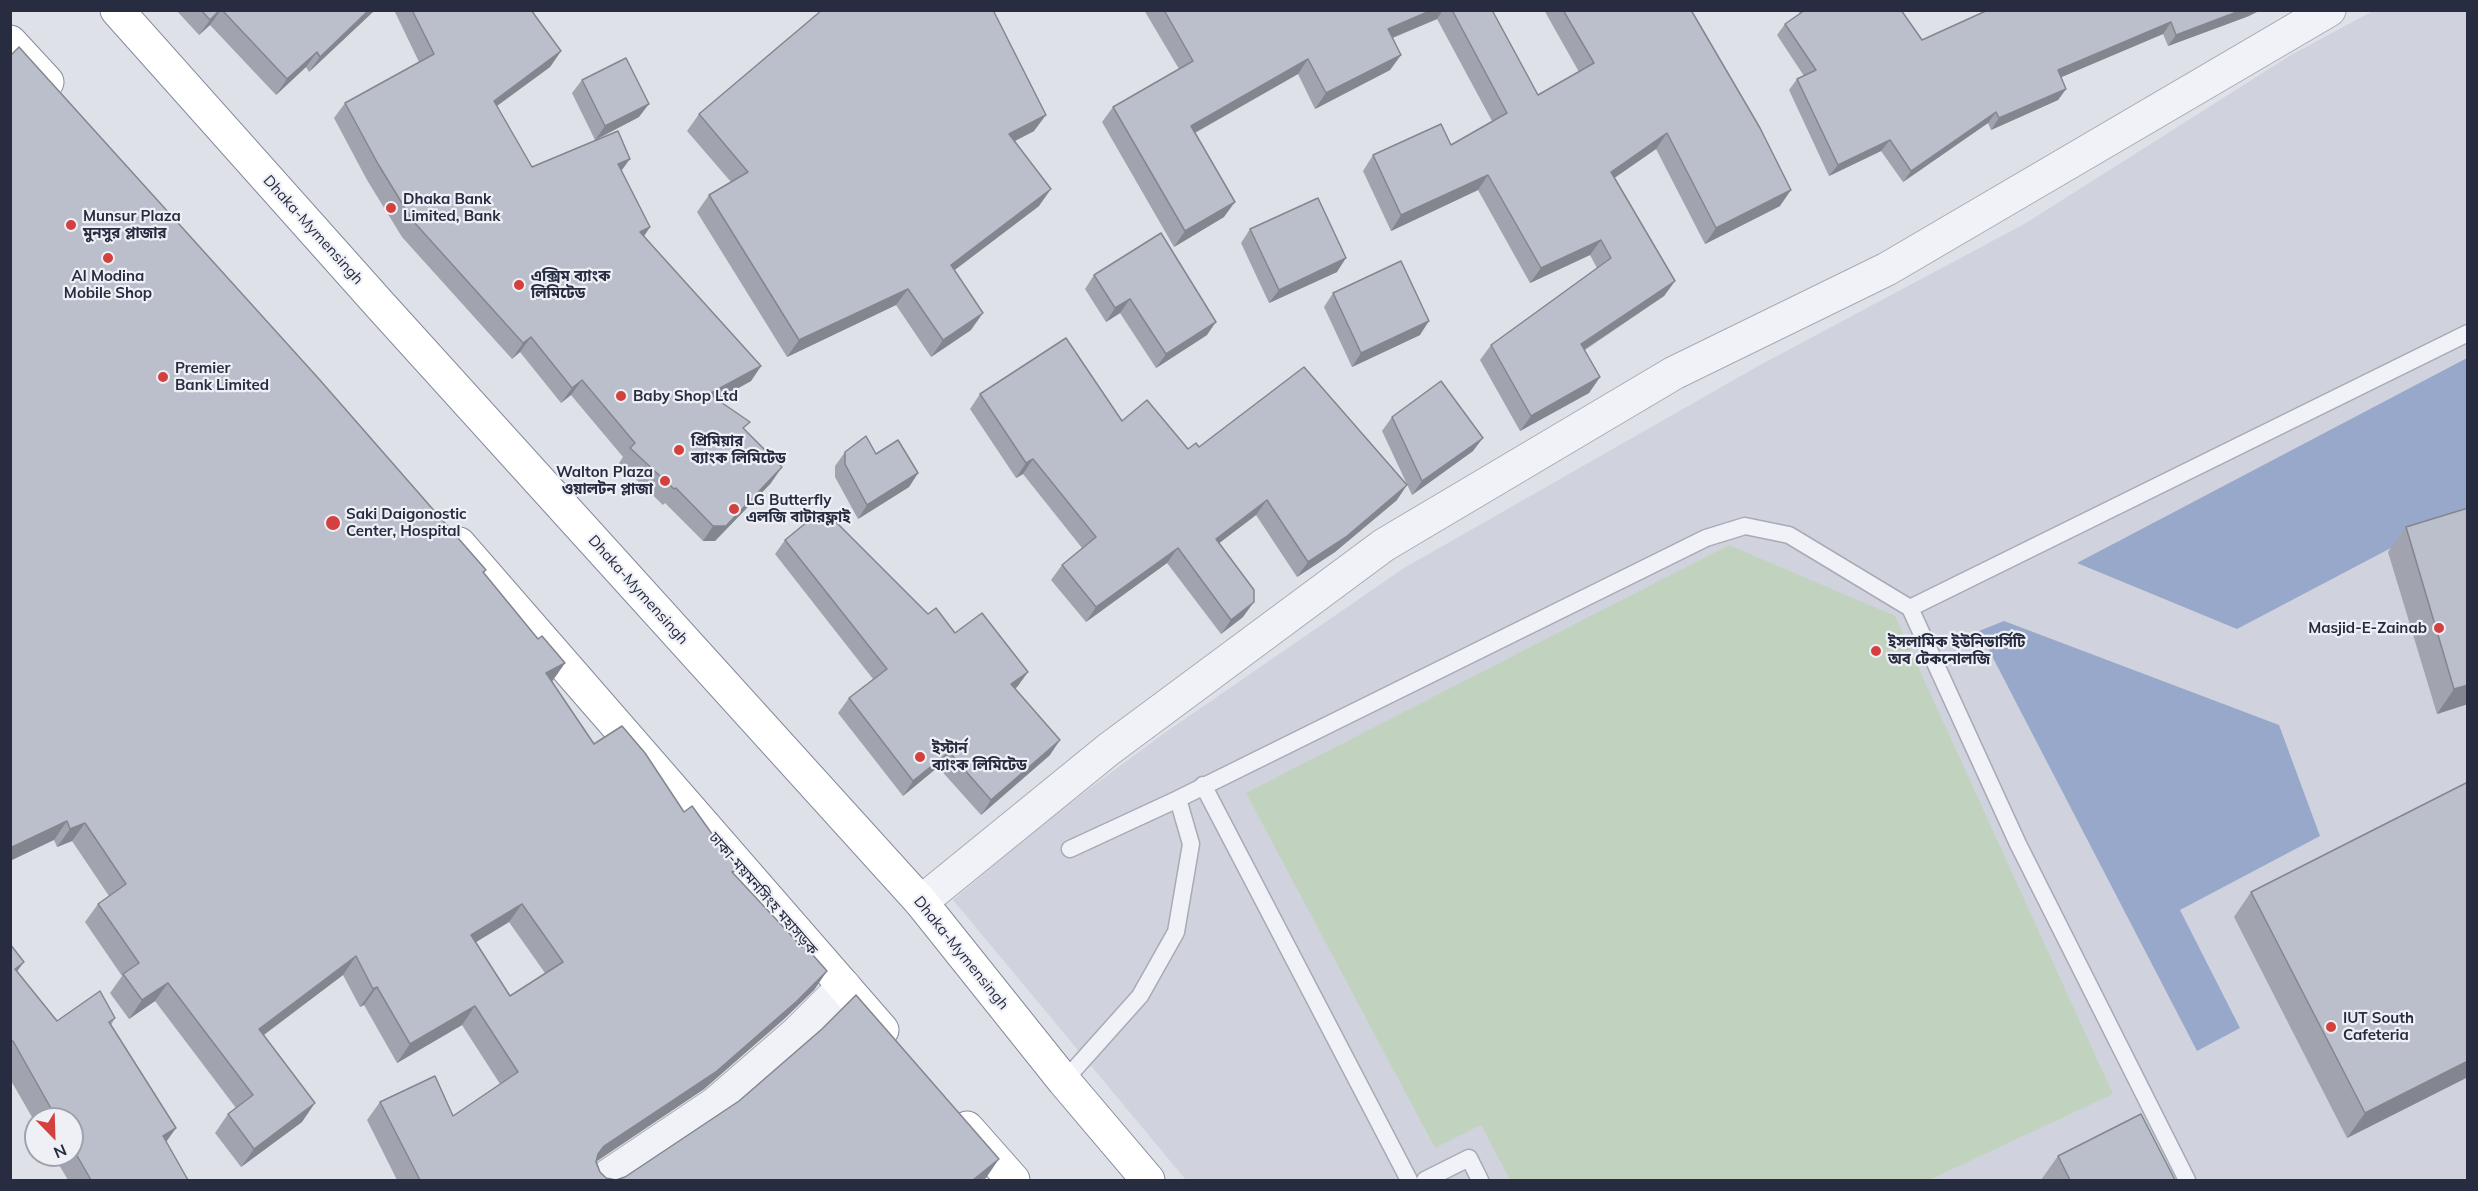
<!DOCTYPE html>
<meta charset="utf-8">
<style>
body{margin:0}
#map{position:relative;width:2478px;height:1191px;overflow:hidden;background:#dee1e8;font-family:Mulish,sans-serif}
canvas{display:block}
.frame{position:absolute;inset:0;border:12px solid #272c40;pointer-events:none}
.north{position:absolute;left:24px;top:1107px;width:60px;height:60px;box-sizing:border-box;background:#eef0f6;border:2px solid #9ea2ad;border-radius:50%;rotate:157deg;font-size:16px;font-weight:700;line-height:24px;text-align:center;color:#272c40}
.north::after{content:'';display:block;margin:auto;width:21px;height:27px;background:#d3403e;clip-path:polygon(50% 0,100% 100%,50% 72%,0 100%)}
</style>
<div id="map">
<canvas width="2478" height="1191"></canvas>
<div class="frame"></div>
<div class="north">N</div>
</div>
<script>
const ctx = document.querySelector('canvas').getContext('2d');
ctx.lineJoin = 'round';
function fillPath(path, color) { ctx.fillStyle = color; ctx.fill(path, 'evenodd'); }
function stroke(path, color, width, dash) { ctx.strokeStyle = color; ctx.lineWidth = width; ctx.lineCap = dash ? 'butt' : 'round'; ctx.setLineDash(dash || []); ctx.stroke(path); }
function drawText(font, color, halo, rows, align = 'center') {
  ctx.font = font + ' Mulish,"Noto Sans Bengali",sans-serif'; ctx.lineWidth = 4.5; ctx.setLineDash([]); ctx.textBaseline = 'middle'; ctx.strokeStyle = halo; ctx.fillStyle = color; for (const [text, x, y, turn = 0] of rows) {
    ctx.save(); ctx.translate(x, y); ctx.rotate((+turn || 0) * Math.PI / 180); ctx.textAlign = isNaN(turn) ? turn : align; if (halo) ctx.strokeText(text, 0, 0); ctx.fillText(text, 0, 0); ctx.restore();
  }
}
fillPath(new Path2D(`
 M2373 11H2467V1180H1186L953 900 1054 815 1163 734 1404 568 1760 365 2026 223 2291 55Z`), '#d0d3de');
fillPath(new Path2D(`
 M1729 545 1895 616 2113 1094 1929 1180H1510L1481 1125 1435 1148 1246 793Z`), '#c1d3bf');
fillPath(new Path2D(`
 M2467 358V508L2237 629 2077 563Z
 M2004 621 2279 725 2320 836 2180 910 2240 1028 2197 1051 1979 631Z`), '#98a8ca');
const service = new Path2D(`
 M1910 608 2468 333
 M1203 785 1409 1180
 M1070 849 1178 799 1706 538 1745 526 1789 535 1910 608 2018 844 2187 1180
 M1064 1081 1140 996 1176 932 1191 844 1178 799
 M1425 1180 1469 1158 1480 1180`);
const minor = new Path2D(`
 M921 902 1109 749 1384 545 1674 373 1887 269 2329 10
 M602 1180 715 1104 797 1033 844 986`);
const trunk = new Path2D(`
 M117 10 381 306 921 902 1064 1081 1148 1180
 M10 42 47 82
 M459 544 882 1030
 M967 1128 1013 1180`);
stroke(service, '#a7abb6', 19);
stroke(minor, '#a7abb6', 35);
stroke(trunk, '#858ba0', 35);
stroke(service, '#f1f2f7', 16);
stroke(minor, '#f1f2f7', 33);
stroke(trunk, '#fff', 33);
fillPath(new Path2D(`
 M176 10H375L309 72 306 67 276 95 210 25 199 35Z
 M394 10H537L533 14 561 51 550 67 497 106 532 167 622 171 650 227 644 236 761 366 751 381 717 400 744 429 771 483 715 541H703L665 503 663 505 619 463 623 457 571 395 561 403 520 352 512 359 402 237 367 180 334 118 345 103 419 62Z
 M1144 10H1492L1538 95 1579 72 1544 10H1691L1780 206 1705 244 1656 149 1614 178 1675 281 1664 296 1585 350 1600 377 1589 393 1520 431 1480 360 1491 345 1597 268 1590 255 1530 283 1478 190 1391 231 1363 171 1373 155 1451 145 1492 121 1437 19 1393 38 1401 55 1390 70 1315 109 1298 74 1195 133 1224 217 1174 247 1102 122 1113 107 1179 69Z
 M1798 10H1901L1922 40 2249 16 2168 46 2163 34 2061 77 2066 89 2058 100 1991 130 1988 123 1903 182 1881 151 1829 176 1789 90 1797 79 1804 76 1777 35 1785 24 1800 14Z
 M10 56 486 570 484 573 538 639 565 663 552 682 594 744 684 812 737 869 733 874 802 947 827 971 814 990 784 1019 704 1089 597 1161 600 1172 606 1178 616 1180 986 1178 983 1180H397L367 1120 380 1102 453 1116 500 1084 462 1025 397 1063 364 1005 360 1007 343 975 264 1035 302 1122 241 1167 215 1133 228 1114 236 1108 155 1001 129 1019 110 993 122 976 85 922 98 904 109 896 72 841 57 847 54 840ZM509 922 545 973 510 996 476 942Z
 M582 80 639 117 595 140 572 93Z
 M699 114 1034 131 1015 141 1039 206 954 270 971 330 931 357 896 305 787 357 697 212 709 195 731 182 687 131Z
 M1250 229 1337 272 1269 303 1241 243Z
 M1094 275 1207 335 1156 368 1120 313 1106 322 1085 289Z
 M1333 293 1420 335 1352 367 1324 307Z
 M980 394 1122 421 1188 449 1199 447 1397 500 1335 552 1297 577 1256 515 1219 543 1243 617 1221 634 1167 563 1086 622 1051 580 1062 565 1082 548 1023 474 1016 478 970 409Z
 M1392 417 1473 451 1412 495 1382 431Z
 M845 452 876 454 918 473 909 487 858 519 835 477V466Z
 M2468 508V704L2437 714 2388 552 2406 527Z
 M785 540 928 614 955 633 1028 672 1017 687 1015 688 1050 755 981 815 938 767 903 796 838 713 849 698 873 679 775 554Z
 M2251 892 2468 1077 2347 1138 2234 917Z
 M10 944 17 972 57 1021 115 1018 111 1025 176 1128 166 1142 188 1180H68L53 1155H72V1119H36V1124L10 1079Z
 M2058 1156 2175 1180H2041Z`), '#a1a4af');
fillPath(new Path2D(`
 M221 10 210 25 199 35 210 20Z
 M369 10H375L309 72 320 57Z
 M1432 10H1443L1437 19 1377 44 1388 29Z
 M2242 10H2261L2249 16 2168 46 2176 35Z
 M2171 22 2163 34 2050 82 2058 70Z
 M561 51 550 67 483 116 494 101Z
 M317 52 306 67 276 95 287 79Z
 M1401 55 1390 70 1315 109 1326 93Z
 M1308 59 1298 74 1180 141 1191 126Z
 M2066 89 2058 100 1991 130 1999 118Z
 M649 104 639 117 595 140 605 126Z
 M1996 112 1988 123 1903 182 1911 171Z
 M1046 115 1034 131 997 150 1009 134Z
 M1667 133 1656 149 1600 188 1611 172Z
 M1890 140 1881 151 1829 176 1838 165Z
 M630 159 619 174 618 164Z
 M1488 175 1478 190 1391 231 1401 215Z
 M1051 189 1039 206 939 282 951 265Z
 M1791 190 1780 206 1705 244 1716 228Z
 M1235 202 1224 217 1174 247 1185 231Z
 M650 227 640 242V232Z
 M1601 240 1590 255 1530 283 1541 268Z
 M1346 258 1337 272 1269 303 1279 290Z
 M1675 281 1664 296 1570 359 1581 344Z
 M908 289 896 305 787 357 799 340Z
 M1130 299 1120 313 1106 322 1115 308Z
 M983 313 971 330 931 357 943 340Z
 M1429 321 1420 335 1352 367 1361 353Z
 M1216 322 1207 335 1156 368 1166 354Z
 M531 337 520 352 512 359 523 343Z
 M761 366 751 381 699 410 709 394Z
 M1600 377 1589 393 1520 431 1531 416Z
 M582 380 571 395 561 403 572 388Z
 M1483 438 1473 451 1412 495 1422 481Z
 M1033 459 1023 474 1016 478 1026 463Z
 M782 467 771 483 715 541H703L713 526Z
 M918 473 909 487 858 519 867 505Z
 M1407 485 1397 500 1335 552 1297 577 1308 562Z
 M1267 500 1256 515 1205 554 1216 539Z
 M1178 548 1167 563 1086 622 1096 607Z
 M1254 602 1243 617 1221 634 1231 620Z
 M565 663 552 681 533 692 546 673Z
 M1028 672 1017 687 1001 699 1011 684Z
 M2468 685V704L2437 714 2454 689Z
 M1060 740 1050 755 981 815 991 800Z
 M949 752 938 767 903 796 913 781Z
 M67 821 54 840 10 861V848Z
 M85 823 72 841 57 847 70 829Z
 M522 904 509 922 458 953 471 935Z
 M356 956 343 975 246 1048 259 1029Z
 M24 962 10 981 15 969Z
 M827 971 814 990 784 1019 704 1089 591 1165 604 1146Z
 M168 983 155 1001 129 1019 142 1000Z
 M377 987 364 1005 360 1007 373 989Z
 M475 1006 462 1025 397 1063 410 1044Z
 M2468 1061V1077L2347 1138 2365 1113Z
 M315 1103 302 1122 241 1167 254 1149Z
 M176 1128 163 1146V1136Z
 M999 1159 986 1178 983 1180H973Z`), '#83868e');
const building = new Path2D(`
 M201 10H220L210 20Z
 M222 10H369L320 57 317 52 287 79Z
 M412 10H531L561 51 494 101 532 167 618 131 630 159 618 164 650 227 640 232 761 366 709 394 750 422 743 428 782 467 726 526H713L676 488 674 489 630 448 635 443 582 380 572 388 531 337 523 343 413 221 378 164 345 103 434 54Z
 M822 10H993L1046 115 1009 134 1051 189 951 265 983 313 943 340 908 289 799 340 709 195 748 172 699 114Z
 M1164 10H1432L1388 29 1401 55 1326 93 1308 59 1191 126 1235 202 1185 231 1113 107 1193 61Z
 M1452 10H1492L1538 95 1594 63 1563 10H1691L1760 128 1791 190 1716 228 1667 133 1611 172 1675 281 1581 344 1600 377 1531 416 1491 345 1611 258 1601 240 1541 268 1488 175 1401 215 1373 155 1441 124 1451 145 1507 113Z
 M1805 10H1901L1922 40 1988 10H2242L2176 35 2171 22 2058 70 2066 89 1999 118 1996 112 1911 171 1890 140 1838 165 1797 79 1816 70 1785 24Z
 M19 47 319 379 486 570 483 572 538 639 542 636 565 663 546 673 594 744 622 726 645 753 684 812 692 806 695 810 737 869 732 872 802 947 804 945 827 971 797 1001 717 1071 604 1146 598 1154 596 1162 600 1172 606 1178 616 1180 625 1177 739 1101 822 1029 856 995 999 1159 973 1180H420L380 1102 435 1076 453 1116 518 1072 475 1006 410 1044 377 987 373 989 356 956 259 1029 315 1103 254 1149 228 1114 253 1095 168 983 142 1000 123 974 139 963 98 904 126 884 85 823 70 829 67 821 10 848V56ZM522 904 563 962 510 996 471 935Z
 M626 58 649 104 605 126 582 80Z
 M1318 198 1346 258 1279 290 1250 229Z
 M1161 233 1216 322 1166 354 1130 299 1115 308 1094 275Z
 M1401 261 1429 321 1361 353 1333 293Z
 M1066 338 1122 421 1147 400 1188 449 1196 443 1199 447 1304 367 1407 485 1346 537 1308 562 1267 500 1216 539 1254 590V602L1231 620 1178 548 1096 607 1062 565 1096 537 1033 459 1026 463 980 394Z
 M1441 381 1483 438 1422 481 1392 417Z
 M866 436 876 454 898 440 918 473 867 505 845 464V452Z
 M2468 508V685L2454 689 2406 527Z
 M823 509 928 614 936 608 955 633 982 613 1028 672 1011 684 1060 740 991 800 949 752 913 781 849 698 887 669 785 540Z
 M2468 782V1061L2365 1113 2251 892Z
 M10 944 24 962 15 969 57 1021 100 991 115 1018 109 1022 176 1128 163 1136 188 1180H91L72 1147V1119H57L13 1041 10 1042Z
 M2141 1114 2175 1180H2070L2058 1156Z`);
fillPath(building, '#bbbfcb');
stroke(building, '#83868e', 1.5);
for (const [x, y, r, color] of [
 [391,208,6,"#d3403e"],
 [71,225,6,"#d3403e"],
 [108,258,6,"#d3403e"],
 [519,285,6,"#d3403e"],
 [163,377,6,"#d3403e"],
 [621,396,6,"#d3403e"],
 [679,450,6,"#d3403e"],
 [665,481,6,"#d3403e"],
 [734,509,6,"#d3403e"],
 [333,523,8,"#d3403e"],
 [2439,628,6,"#d3403e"],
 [1876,651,6,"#d3403e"],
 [920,757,6,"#d3403e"],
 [2331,1027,6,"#d3403e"]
]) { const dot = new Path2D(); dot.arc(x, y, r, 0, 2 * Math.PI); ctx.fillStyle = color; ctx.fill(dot); stroke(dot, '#eef0f6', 2); }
drawText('bold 15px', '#272c40', '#eef0f6', [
 ["Dhaka Bank",403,199],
 ["Limited, Bank",403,216],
 ["Munsur Plaza",83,216],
 ["মুনসুর প্লাজার",83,233],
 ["Al Modina",108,276,"center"],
 ["Mobile Shop",108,293,"center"],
 ["এক্সিম ব্যাংক",531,276],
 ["লিমিটেড",531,293],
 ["Premier",175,368],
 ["Bank Limited",175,385],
 ["Baby Shop Ltd",633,396],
 ["প্রিমিয়ার",691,441],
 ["ব্যাংক লিমিটেড",691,458],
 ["Walton Plaza",653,472,"right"],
 ["ওয়ালটন প্লাজা",653,489,"right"],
 ["LG Butterfly",746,500],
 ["এলজি বাটারফ্লাই",746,517],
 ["Saki Daigonostic",346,514],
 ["Center, Hospital",346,531],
 ["Masjid-E-Zainab",2427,628,"right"],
 ["ইসলামিক ইউনিভার্সিটি",1888,642],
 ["অব টেকনোলজি",1888,659],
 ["ইস্টার্ন",932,748],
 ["ব্যাংক লিমিটেড",932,765],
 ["IUT South",2343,1018],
 ["Cafeteria",2343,1035]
], 'left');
drawText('15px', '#272c40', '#eef0f6', [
 ["Dhaka-Mymensingh",313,230,48],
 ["Dhaka-Mymensingh",638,590,48],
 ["ঢাকা-ময়মনসিংহ মহাসড়ক",763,894,49],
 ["Dhaka-Mymensingh",961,953,51]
]);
</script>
